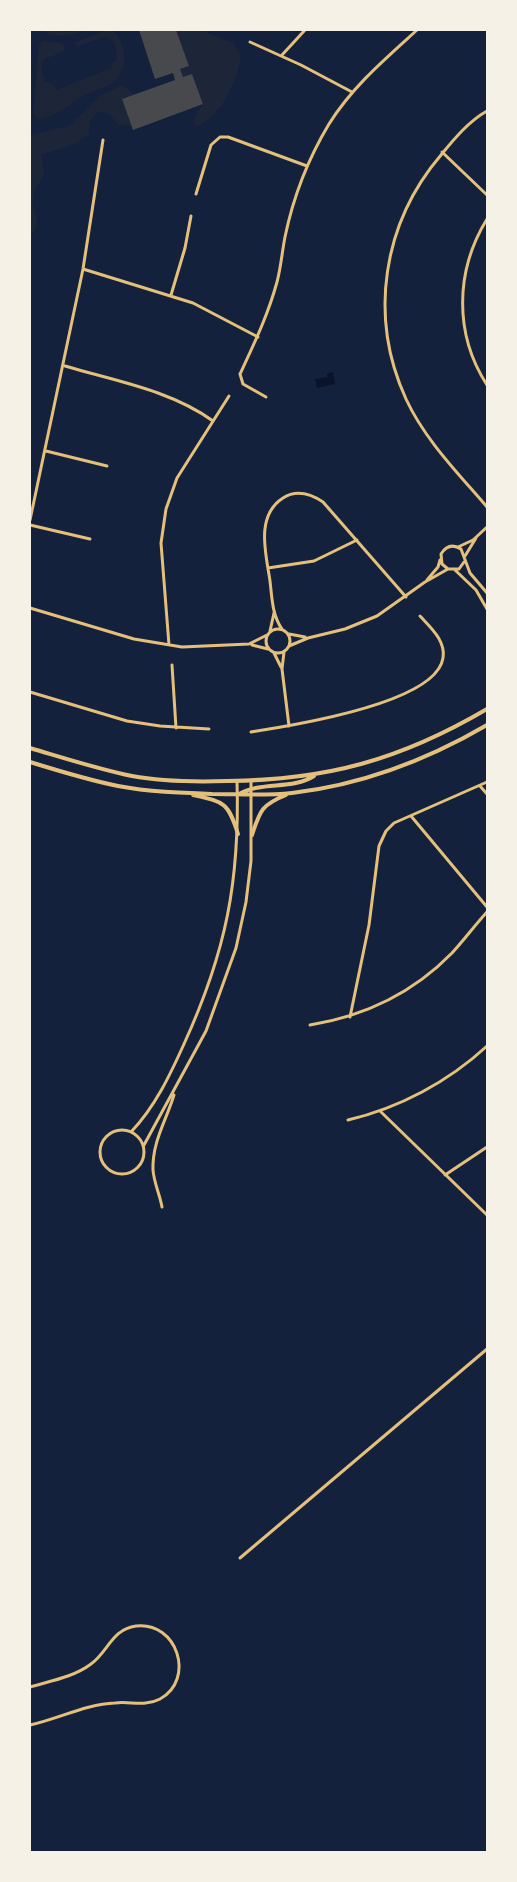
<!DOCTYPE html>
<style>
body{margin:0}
#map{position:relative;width:517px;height:1882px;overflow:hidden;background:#14213d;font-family:"DM Sans",sans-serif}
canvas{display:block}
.frame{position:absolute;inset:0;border:31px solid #f6f1e7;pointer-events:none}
</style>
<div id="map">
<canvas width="517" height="1882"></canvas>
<div class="frame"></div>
</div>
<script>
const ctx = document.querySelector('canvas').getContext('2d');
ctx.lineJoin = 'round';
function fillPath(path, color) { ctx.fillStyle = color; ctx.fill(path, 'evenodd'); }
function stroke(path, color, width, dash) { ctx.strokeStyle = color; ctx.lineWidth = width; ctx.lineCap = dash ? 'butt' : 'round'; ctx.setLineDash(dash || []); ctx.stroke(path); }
fillPath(new Path2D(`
 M42 30 68 32 87 30C74 35 54 39 42 30Z
 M108 30C121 32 122 47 125 58 124 65 119 77 114 82 107 88 97 89 89 93 71 102 58 117 37 119L33 113 39 45 43 41 62 43 65 47 64 51 41 61 42 75 46 82 54 85 56 90 112 68 111 63 117 60 116 46 110 38 104 37 77 46 74 43Z
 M176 30H200L233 43 241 57C236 83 222 115 196 127L193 122 203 103 192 74 183 77 180 69 189 66Z
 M122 85 134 94 122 99 132 126 119 125 109 114 99 111 90 121 89 134 75 144 41 155 44 174C40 182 34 190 33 199 32 216 44 218 30 237V135L69 126 100 96Z`), '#1d2539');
fillPath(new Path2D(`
 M333 372 335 384 317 388 315 379 327 377V374Z`), '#0b132b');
fillPath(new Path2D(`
 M139 30H176L189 66 180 69 183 77 192 74 203 104 133 130 122 99 175 80 173 73 155 79Z`), '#48494c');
stroke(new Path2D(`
 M250 42 301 65 352 92
 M282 55 305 30
 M487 111C469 121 454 139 441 155 383 223 368 316 406 399 425 440 458 473 487 507
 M442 152 487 195
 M196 194 211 145 220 137H228L307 166
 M487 219C455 271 454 334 487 385
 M83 269 193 303 258 337
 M171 295 185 248 191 216
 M65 366C115 381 170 390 213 421
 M266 397 243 384 240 374C254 344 268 315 277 282 281 267 282 252 285 237 293 198 308 159 329 124 352 87 385 59 417 30
 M46 451 107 466
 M30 520 83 269 103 140
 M30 525 90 539
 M458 547 473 540 487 527
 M465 556 476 538
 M464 562 459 569H448L442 564 441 554C446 546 453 544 461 549L470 573 487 593
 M268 568 314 561 357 540
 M455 570 476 590 487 609
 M427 580 438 567 440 560
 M30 608 134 639 182 647 249 644 267 635
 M266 641a12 12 0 1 1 24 0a12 12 0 1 1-24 0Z
 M282 629C272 615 272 597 270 581 266 554 255 516 283 498 297 489 311 494 323 502L406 597
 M270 631 274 613
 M289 634 305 637
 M169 645 161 543 166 509 177 478 229 396
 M252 645 268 649
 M289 646 308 638 345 629 377 616 425 582 448 569
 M284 652 282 669 289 726
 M274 653 281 667
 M172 665 176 728
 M30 692 127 721 160 726 209 729
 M251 732C289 726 436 704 443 658 446 641 431 628 420 616
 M480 786 487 794
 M411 816 487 907
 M350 1017 369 925 379 846 386 831 394 823 487 782
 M310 1025C365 1016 413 993 452 953 464 940 475 925 487 912
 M380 1111 487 1215
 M348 1120C399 1108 448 1082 487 1046
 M100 1152a22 22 0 1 1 44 0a22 22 0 1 1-44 0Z
 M131 1132C155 1107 170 1075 184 1044 226 952 240 881 237 781
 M144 1145 206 1031 236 948 246 902 251 861V781
 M445 1175 487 1147
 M162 1207C160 1195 154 1183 153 1170 152 1142 166 1121 174 1095
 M240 1558 487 1349
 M30 1687C50 1681 74 1677 91 1664 108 1652 112 1629 136 1626 177 1621 196 1679 160 1699 145 1707 130 1701 115 1703 86 1704 58 1719 30 1725`), '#e5c07b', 3);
stroke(new Path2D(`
 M30 748C64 758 98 769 132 776 164 782 195 782 227 781 327 780 400 760 487 709
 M30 762C59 771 88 780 118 786 149 792 181 793 212 794 238 794 265 796 292 793 361 785 427 760 487 725
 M239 794C262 781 292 790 314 776
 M193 795C224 802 228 802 238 834
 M252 835C260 811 261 805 286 795`), '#e5c07b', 4);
</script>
